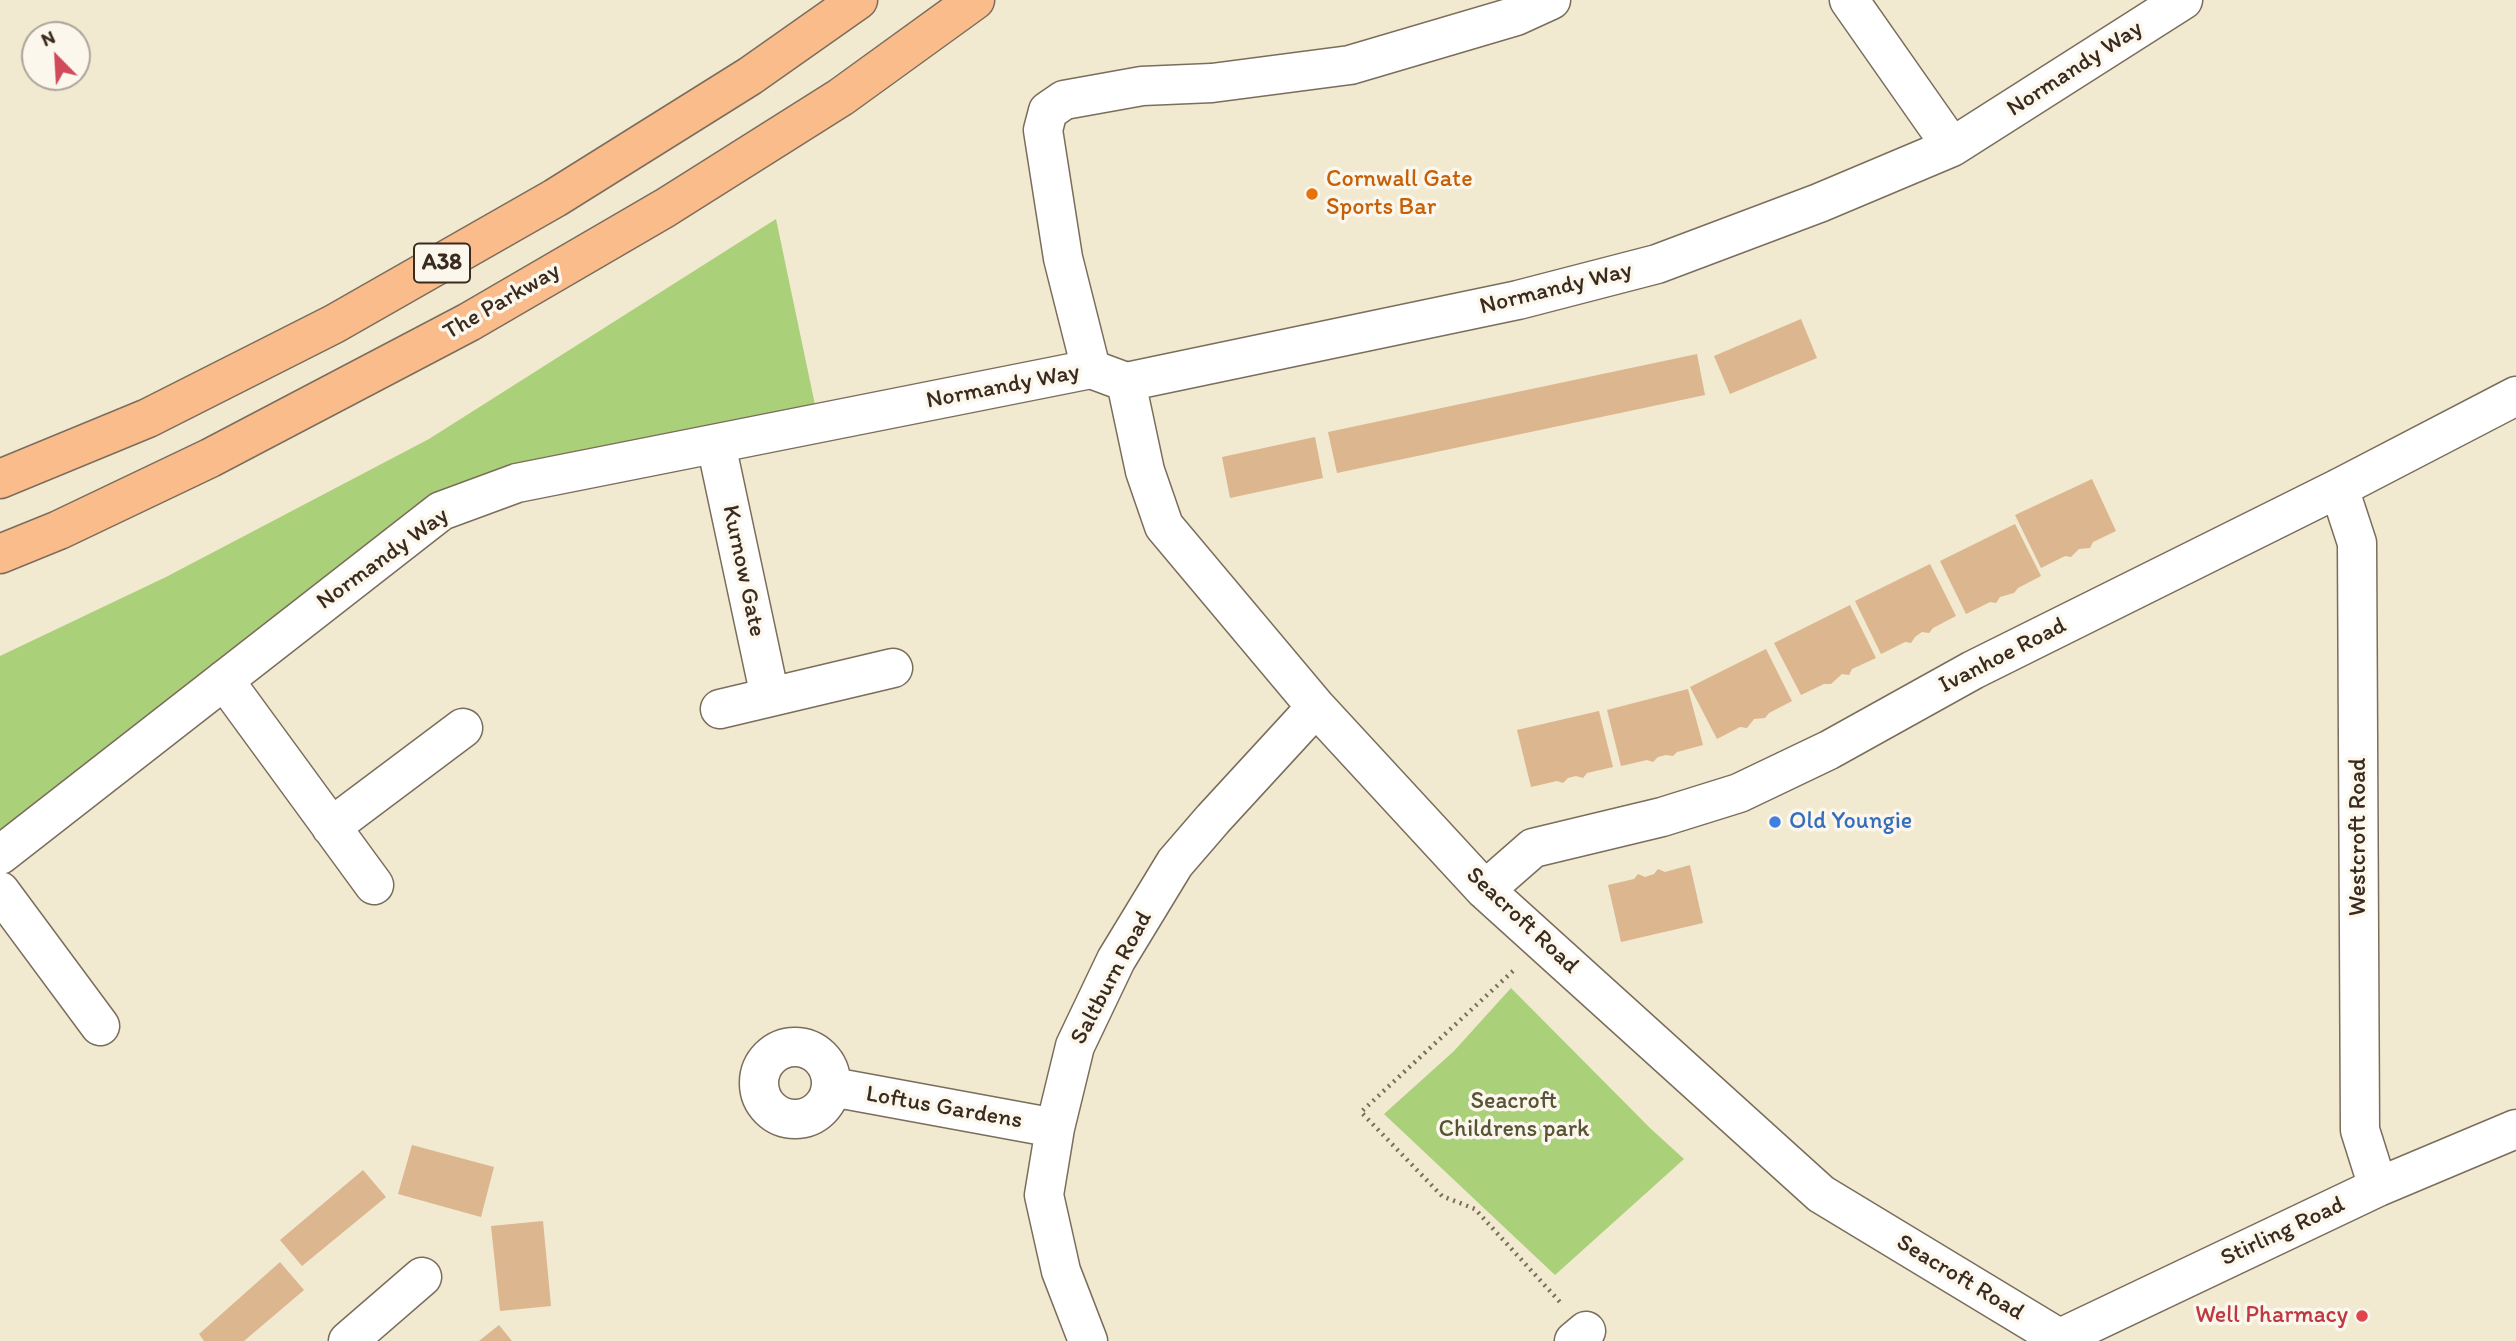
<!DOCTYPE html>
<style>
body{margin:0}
#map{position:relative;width:2516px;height:1341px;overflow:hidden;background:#f1e9d0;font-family:Itim,sans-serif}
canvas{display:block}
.north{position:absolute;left:21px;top:21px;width:70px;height:70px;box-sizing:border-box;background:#fbf7ec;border:2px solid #aea59a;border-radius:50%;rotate:336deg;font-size:19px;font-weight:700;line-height:28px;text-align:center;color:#3b2a1e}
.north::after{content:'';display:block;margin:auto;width:24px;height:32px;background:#d1495b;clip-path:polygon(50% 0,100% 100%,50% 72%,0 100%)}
</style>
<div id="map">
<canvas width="2516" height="1341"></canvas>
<div class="north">N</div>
</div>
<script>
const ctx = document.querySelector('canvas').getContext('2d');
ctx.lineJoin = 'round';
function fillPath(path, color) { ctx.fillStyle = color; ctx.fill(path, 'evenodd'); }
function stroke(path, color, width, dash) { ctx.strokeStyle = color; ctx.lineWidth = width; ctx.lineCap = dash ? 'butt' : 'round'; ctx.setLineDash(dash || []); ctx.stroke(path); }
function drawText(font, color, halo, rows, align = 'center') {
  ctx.font = font + ' Itim,sans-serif'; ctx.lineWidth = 7; ctx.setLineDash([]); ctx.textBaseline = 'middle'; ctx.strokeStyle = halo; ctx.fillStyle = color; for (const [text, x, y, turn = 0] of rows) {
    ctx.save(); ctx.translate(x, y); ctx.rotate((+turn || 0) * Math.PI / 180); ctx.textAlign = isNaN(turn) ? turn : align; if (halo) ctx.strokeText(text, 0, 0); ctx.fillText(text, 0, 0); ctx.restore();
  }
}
fillPath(new Path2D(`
 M776 219 819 424 441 511 0 855V656L166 577 429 439Z
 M1511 988 1650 1128 1684 1159 1555 1275 1384 1114 1454 1051Z`), '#aad07a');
fillPath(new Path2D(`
 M1801 319 1817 358 1730 394 1714 356Z
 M1697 354 1705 395 1337 473 1328 432Z
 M1315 437 1323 478 1230 498 1222 457Z
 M2092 479 2116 531 2093 542 2090 548 2079 549 2071 557 2065 556 2041 568 2015 515Z
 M2015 524 2041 576 2018 588 2014 593 2000 597 1996 603 1990 602 1966 614 1940 561Z
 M1930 564 1956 616 1933 628 1929 633 1922 632 1915 637 1911 643 1905 642 1881 654 1855 601Z
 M1850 605 1876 658 1852 669 1849 675 1842 674 1831 684H1824L1801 695 1774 643Z
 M1766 649 1792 701 1769 713 1765 718 1754 719 1747 728 1740 727 1717 739 1690 687Z
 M1688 689 1703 745 1677 752 1673 756 1666 755 1658 757 1653 762 1647 760 1621 766 1607 710Z
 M1599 711 1613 767 1587 773 1583 778 1576 776 1568 778 1563 783 1557 781 1531 787 1517 730Z
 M1690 865 1703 923 1621 942 1608 885 1634 879 1638 874 1645 877 1654 874 1658 869 1665 872Z
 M412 1145 494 1167 481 1217 398 1194Z
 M363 1170 386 1197 302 1266 280 1240Z
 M543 1221 551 1306 500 1311 491 1226Z
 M280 1262 304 1290 244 1341H204L199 1334Z
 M499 1325 512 1341H479Z`), '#dbb68f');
const minor = new Path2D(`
 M1849 0 1952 147
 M1091 369 1063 258 1043 130 1048 111 1064 100 1142 86 1212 83 1350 65 1516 16 1551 0
 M1126 382 1145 471 1164 526 1316 707 1485 890 1821 1194 2059 1338
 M716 444 770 697
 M2339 488 2357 543 2360 1130 2378 1187
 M224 680 374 885
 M720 709 893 668
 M331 827 463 728
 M0 855 441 511 517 483 1091 369 1126 382 1518 300 1657 264 1819 203 1952 147 2183 0
 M1485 890 1533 848 1662 817 1739 793 1829 750 1973 670 2339 488 2516 396
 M0 891 100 1026
 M759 1083a36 36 0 1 1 72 0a36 36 0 1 1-72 0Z
 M832 1087 1055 1128
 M348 1341 422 1277
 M1088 1341 1061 1271 1044 1195 1055 1128 1075 1046 1116 960 1175 863 1213 819 1316 707
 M1574 1341 1586 1331
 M2054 1341 2378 1187 2516 1129`);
const highway = new Path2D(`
 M0 479 148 418 334 324 555 198 750 76 858 0
 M0 554 59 530 210 458 469 322 665 208 841 97 975 0`);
stroke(minor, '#7b6d5c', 41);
stroke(highway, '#7b6d5c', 41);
stroke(new Path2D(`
 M1513 971 1361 1112 1442 1196 1475 1209 1560 1302`), '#7b6d5c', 4.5, [2, 5]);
stroke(minor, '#fff', 38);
stroke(highway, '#fabc8b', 38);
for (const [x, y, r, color] of [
 [1312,194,7,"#e8710a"],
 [1775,822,7,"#3f7fe0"],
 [2362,1316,7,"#e0444e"]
]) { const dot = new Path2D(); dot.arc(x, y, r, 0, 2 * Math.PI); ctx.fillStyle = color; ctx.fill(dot); stroke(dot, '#fbf7ec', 2.5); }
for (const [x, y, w] of [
 [442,263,56]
]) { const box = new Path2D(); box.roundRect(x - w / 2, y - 19.5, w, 39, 5); ctx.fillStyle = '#fbf7ec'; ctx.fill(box); stroke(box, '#3b2a1e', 2); }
drawText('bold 23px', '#3b2a1e', null, [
 ["A38",442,263]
]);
drawText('24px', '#3b2a1e', '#fbf7ec', [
 ["Normandy Way",2075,69,-33],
 ["Normandy Way",1556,289,-14],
 ["The Parkway",502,302,-30],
 ["Normandy Way",1003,387,-11],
 ["Normandy Way",383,559,-36],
 ["Kurnow Gate",743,571,78],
 ["Ivanhoe Road",2003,656,-27],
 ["Westcroft Road",2359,837,-90],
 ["Seacroft Road",1522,921,43],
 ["Saltburn Road",1112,978,-62],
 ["Loftus Gardens",944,1108,10],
 ["Stirling Road",2283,1232,-25],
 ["Seacroft Road",1960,1278,31]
]);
drawText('24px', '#c56008', '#fbf7ec', [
 ["Cornwall Gate",1326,180],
 ["Sports Bar",1326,208]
], 'left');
drawText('24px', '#366cbe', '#fbf7ec', [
 ["Old Youngie",1789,822]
], 'left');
drawText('24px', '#575435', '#fbf7ec', [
 ["Seacroft",1514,1102],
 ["Childrens park",1514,1130]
]);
drawText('24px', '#be3a42', '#fbf7ec', [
 ["Well Pharmacy",2348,1316]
], 'right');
</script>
